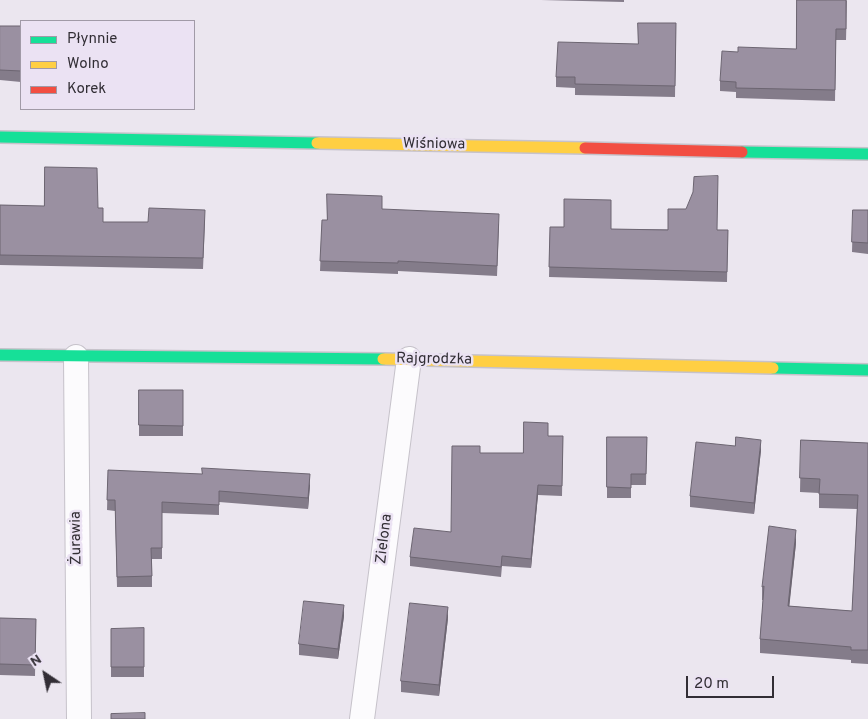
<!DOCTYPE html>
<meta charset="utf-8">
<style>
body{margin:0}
#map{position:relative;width:868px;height:719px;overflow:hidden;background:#ebe6ef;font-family:Overpass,sans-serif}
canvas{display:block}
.legend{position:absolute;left:20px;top:20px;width:175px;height:90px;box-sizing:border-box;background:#ebe2f3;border:1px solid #a19aa7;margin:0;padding:6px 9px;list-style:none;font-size:15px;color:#322e35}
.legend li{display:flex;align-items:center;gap:10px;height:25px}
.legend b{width:25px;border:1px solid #a19aa7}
.north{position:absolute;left:20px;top:649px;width:50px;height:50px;-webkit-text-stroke:4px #ebe2f3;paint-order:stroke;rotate:326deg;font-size:14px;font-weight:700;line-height:20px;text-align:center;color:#322e35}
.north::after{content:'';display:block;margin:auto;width:18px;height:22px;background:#322e35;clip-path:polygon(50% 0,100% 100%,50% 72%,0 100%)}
.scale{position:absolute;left:686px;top:676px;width:88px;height:22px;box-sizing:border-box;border:2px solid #322e35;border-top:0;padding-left:6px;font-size:15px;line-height:18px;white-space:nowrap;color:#322e35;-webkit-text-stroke:4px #ebe2f3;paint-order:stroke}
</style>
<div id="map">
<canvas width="868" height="719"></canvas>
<ul class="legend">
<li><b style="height:6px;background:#16e098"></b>Płynnie</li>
<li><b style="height:6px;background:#ffcf43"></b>Wolno</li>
<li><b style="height:6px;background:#f24e42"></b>Korek</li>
</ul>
<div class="north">N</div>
<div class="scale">20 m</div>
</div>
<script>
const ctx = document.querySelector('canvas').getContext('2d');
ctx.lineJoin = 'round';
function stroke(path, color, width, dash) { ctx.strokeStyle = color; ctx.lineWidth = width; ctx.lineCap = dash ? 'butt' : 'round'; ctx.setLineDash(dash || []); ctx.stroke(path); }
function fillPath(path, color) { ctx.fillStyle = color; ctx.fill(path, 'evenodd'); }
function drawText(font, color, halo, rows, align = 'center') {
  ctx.font = font + ' Overpass,sans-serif'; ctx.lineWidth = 5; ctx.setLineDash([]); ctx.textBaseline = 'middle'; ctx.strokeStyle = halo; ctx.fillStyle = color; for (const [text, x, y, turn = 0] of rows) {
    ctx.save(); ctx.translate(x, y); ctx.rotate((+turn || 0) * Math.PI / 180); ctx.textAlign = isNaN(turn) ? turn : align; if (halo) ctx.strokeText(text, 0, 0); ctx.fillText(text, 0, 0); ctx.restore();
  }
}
const street = new Path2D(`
 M76 357 79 719
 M362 719 409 359`);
const fast = new Path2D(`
 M0 137 317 143
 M742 152 868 154
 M0 355 383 359
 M773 368 868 370`);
const slow = new Path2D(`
 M317 143 585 148
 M383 359 773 368`);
const jam = new Path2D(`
 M585 148 742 152`);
stroke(street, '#c6c2ca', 26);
stroke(fast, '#c6c2ca', 14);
stroke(slow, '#c6c2ca', 14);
stroke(jam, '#c6c2ca', 14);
stroke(street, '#fcfbfd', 24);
stroke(fast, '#16e098', 11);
stroke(slow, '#ffcf43', 11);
stroke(jam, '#f24e42', 11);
fillPath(new Path2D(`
 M541 0H624V2Z
 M847 0 846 40H836L835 101 736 98V92L720 91V81L796 49Z
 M676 23 675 97 575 95V88L556 87V77L638 44Z
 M0 26H21V82L0 80Z
 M0 205 98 208 103 222H148L205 220 203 269 0 265Z
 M853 210H868V254L852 252Z
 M322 220 499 224 497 276 398 271V274L320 271Z
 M550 227 611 229 728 230 727 282 549 277Z
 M139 390H183V436H139Z
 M548 436H563L562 496 538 495 531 568 502 566 501 577 410 566V557L451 532 480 453H523Z
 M607 437H647L646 485H631V498H607Z
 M801 440 868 443V664L851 663V660L760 653V639L763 600H762V587L796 543 789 606 852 611 857 509 819 508V493L800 492Z
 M761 450 754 514 690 507V496Z
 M108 470 310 485 308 509 219 502V515L162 513V559H152V587H117L115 511 107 510Z
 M344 616 338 659 299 655V644Z
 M0 618 36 619 35 676 0 675Z
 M448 618 439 696 401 692V681Z
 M144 628V677H111V629Z`), '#847c8a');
fillPath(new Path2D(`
 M761 440V450L754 514V503Z
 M310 474V485L308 509V498Z
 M538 485V495L531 568V559Z
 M796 530V543L788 619V606Z
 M344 605V616L338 659V649Z
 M448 607V618L439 696V685Z`), '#6c6571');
const building = new Path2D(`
 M797 0H846V29H836L835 90 736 88V82L720 81 722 51 738 52V47L796 49Z
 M638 23H676L675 86 575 84V77H556L558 42 638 44Z
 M0 26H21V71L0 70Z
 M45 167 97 168 98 208H103V222H148L149 208 205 210 203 258 0 255V205L44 206Z
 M718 176 717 230H728L727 272 549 267 550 227H564V199L611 200V229L668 230V209H686L693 192 694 177Z
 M327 194 382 196V209L499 214 497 266 398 261V263L320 261 322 220H327Z
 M853 210H868V243L852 242Z
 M139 390H183V426L139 425Z
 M524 422 548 423V436H563L562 486 538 485 531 559 502 556 501 567 410 557 414 528 451 532 452 446H480V453H523Z
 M607 437H647L646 474H631V488L607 487Z
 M736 437 761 440 754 503 690 496 696 442 735 446Z
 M801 440 868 443V650H851V647L760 639 764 586 762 587 769 526 796 530 788 606 852 611 858 495 819 494 820 479 800 478Z
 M202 468 310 474 308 498 219 491V505L162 502V548H151L152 576 117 577 115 500H107L108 470 202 474Z
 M304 601 344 605 338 649 299 644Z
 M410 603 448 607 439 685 401 681Z
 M0 618 36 619 35 665 0 664Z
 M144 628V667H111V629Z
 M145 713V719H111V714Z`);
fillPath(building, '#9a90a1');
stroke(building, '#6c6571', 1);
drawText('15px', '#322e35', '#ebe2f3', [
 ["Wiśniowa",434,145,1],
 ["Rajgrodzka",434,360,1],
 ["Żurawia",77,538,-91],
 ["Zielona",385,539,-83]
]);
</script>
